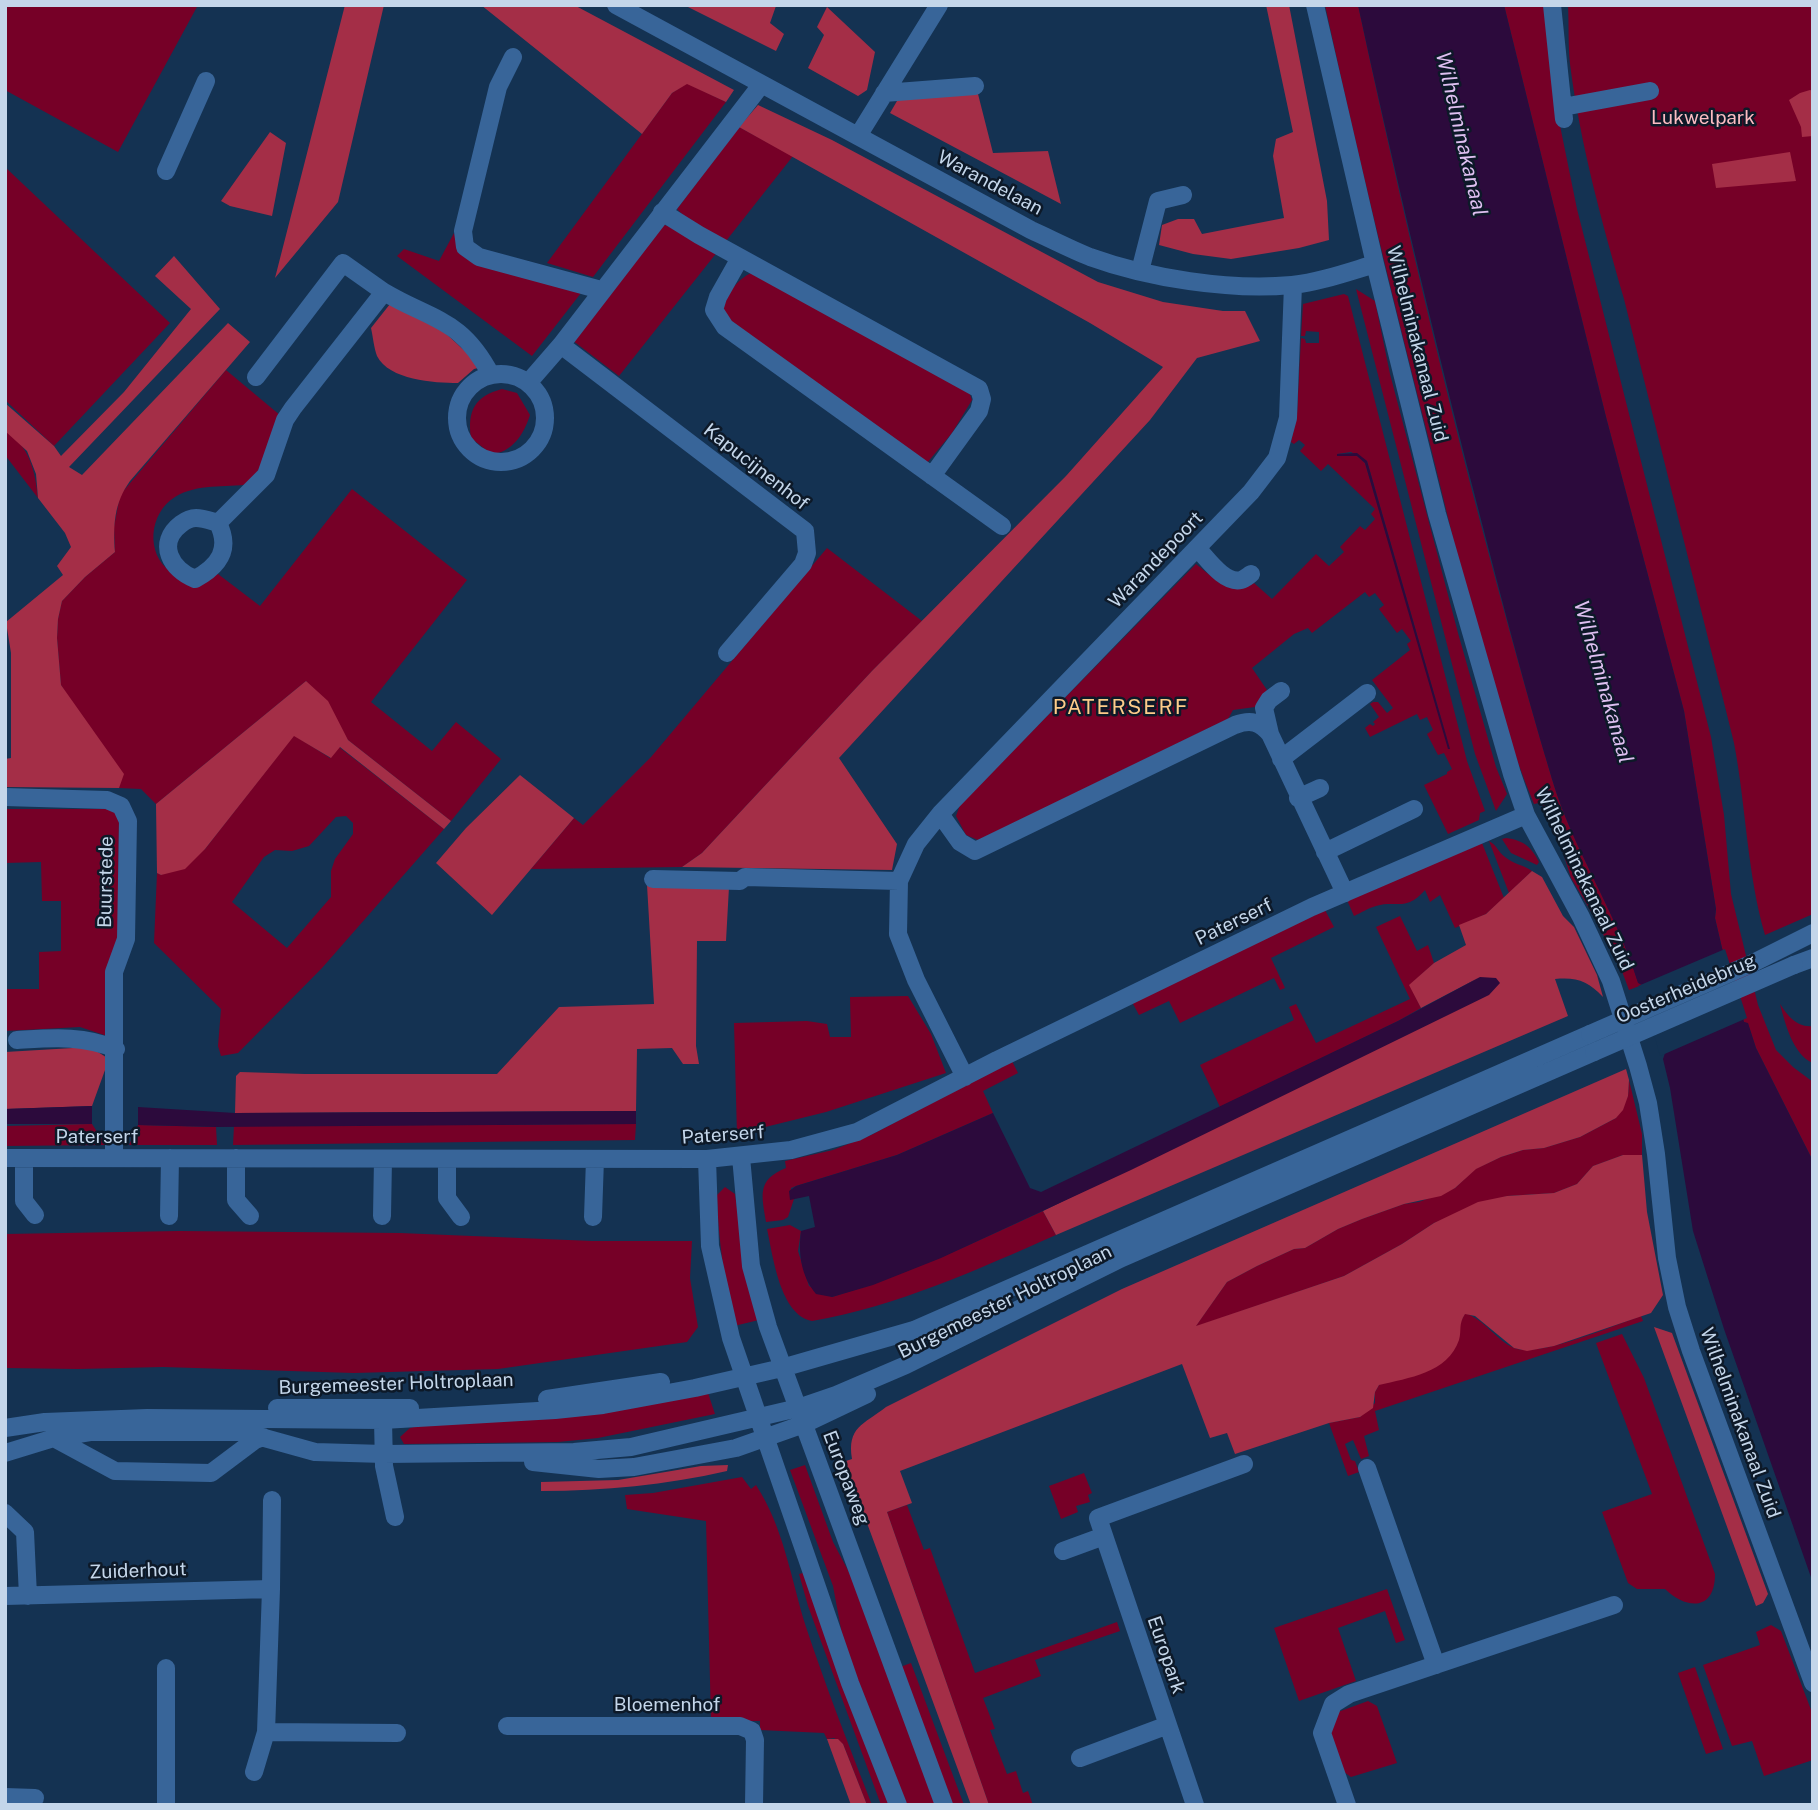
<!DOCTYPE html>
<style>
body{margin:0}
#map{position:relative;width:1818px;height:1810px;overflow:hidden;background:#143252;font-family:"Public Sans",sans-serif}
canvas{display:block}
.frame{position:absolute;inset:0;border:7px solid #c4d6ea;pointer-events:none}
</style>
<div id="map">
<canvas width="1818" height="1810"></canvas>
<div class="frame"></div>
</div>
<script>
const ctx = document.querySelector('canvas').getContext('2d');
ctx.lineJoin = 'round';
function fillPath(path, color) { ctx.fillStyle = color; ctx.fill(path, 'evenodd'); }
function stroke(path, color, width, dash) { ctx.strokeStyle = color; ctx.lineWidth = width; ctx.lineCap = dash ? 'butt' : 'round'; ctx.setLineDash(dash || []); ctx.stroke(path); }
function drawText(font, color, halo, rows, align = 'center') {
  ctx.font = font + ' "Public Sans",sans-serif'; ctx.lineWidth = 5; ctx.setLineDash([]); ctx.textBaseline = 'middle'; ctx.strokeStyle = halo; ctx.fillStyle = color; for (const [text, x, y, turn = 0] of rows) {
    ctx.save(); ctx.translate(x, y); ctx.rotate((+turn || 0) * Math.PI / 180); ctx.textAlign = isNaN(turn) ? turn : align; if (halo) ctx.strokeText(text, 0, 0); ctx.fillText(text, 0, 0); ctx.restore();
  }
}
fillPath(new Path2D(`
 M8 5H198L118 152 5 90V10Z
 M1325 5H1358C1413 263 1477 526 1552 779 1573 850 1617 913 1638 982L1642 985 1629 990 1617 958H1614L1599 925 1571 878 1560 843 1543 806 1539 803 1534 804C1488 691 1461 570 1432 452 1394 303 1358 157 1325 5Z
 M1504 5H1545L1555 101 1577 209 1711 737 1724 815 1731 894 1758 1005 1776 1050 1793 1067 1813 1082V1161L1756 1048 1748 1024 1744 1022 1722 948 1715 918 1716 909 1684 711 1606 417Z
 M1568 5H1813V914L1765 935C1747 873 1746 806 1734 743L1624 299C1602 223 1580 143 1570 64 1568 45 1569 25 1568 5Z
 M687 83 726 102 593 277 547 263 672 93Z
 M739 127 793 156 726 241 687 219 677 209Z
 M5 167 170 323 54 446 5 400Z
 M664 225 680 229 718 251 619 376 572 340Z
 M454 233 459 253 467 259 581 293 532 356 397 256 404 249 439 261Z
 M755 271 968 389 972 400 952 433 927 463 727 318 723 308C730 290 737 279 755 271Z
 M1356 289 1375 301 1390 374 1458 633 1496 767 1507 794 1496 811 1475 754Z
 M1344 294 1348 296 1467 761 1485 811 1480 813 1479 820 1448 834 1424 785 1447 774V772L1452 769 1444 753 1438 755 1427 734 1433 730 1427 717 1420 720 1417 714 1370 737 1365 728 1370 724 1373 726 1375 724 1373 722 1379 717 1370 704 1373 702H1378L1387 713 1393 708 1372 680 1410 650 1407 644 1411 641 1402 629 1397 633 1379 609 1384 605 1375 593 1369 597 1365 592 1312 633 1308 628 1294 634 1252 668 1267 690 1255 707 1233 710 1228 719 985 837 978 840 966 835 956 816 960 805 1196 564C1213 577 1232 598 1254 583L1272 599 1316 554 1329 566 1344 552 1340 547 1360 526 1365 530 1375 519 1371 514 1375 509 1328 464 1321 471 1300 451 1305 445 1299 440 1294 444 1291 442 1297 415 1301 338 1305 339 1306 343H1319V332L1306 331 1305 336H1301L1303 304ZM1351 452 1367 461 1450 749 1365 463 1357 456H1338L1337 454Z
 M226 370 287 421 250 484C224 488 198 483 175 497 149 513 145 554 171 572 176 576 186 575 192 576 203 578 209 579 218 574L260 606 352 489 467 580 371 702 432 751 456 722 501 759 451 821 348 740 306 681 156 804 141 789 119 788 61 685 57 638 58 619 62 601 85 577 115 552 114 527 120 495Z
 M502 389 517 393 530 415C524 434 512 453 491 454L471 438C467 411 475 396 502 389Z
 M5 431C30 446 35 471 38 498L5 455Z
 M827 548 922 621 872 671 702 853 682 867 531 869 574 818 583 825 651 757Z
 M294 735 330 758 339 747 444 829 322 968 238 1053 221 1056 218 1046 221 1009 154 943 157 873 161 875 205 849ZM346 816 353 823V834L335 859 331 871V897L287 948 232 902 264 857 275 850 292 851 309 846 336 817Z
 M5 809H119L118 937 110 1037 80 1027 5 1031V989H39V952L61 951V901H42L41 862 5 863Z
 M1506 838C1524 840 1532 848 1539 862L1537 865 1511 853 1502 839Z
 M1489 841C1497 845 1498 852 1505 857 1513 864 1524 865 1532 871L1509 893Z
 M1482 843 1504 898 1486 914 1455 928 1440 895 1430 902 1425 890C1406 912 1396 900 1376 906 1368 908 1361 913 1354 916L1347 900Z
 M1325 910 1334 927 1271 958 1285 988 1280 990 1274 978 1180 1023 1169 1001 1139 1015 1132 1002Z
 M1400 916 1417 951 1428 945 1434 963 1410 985 1421 1008 1398 1021 1220 1107 1200 1065 1294 1020 1289 1007 1296 1004 1316 1043 1410 999 1376 927Z
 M908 996 931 1034 946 1073 826 1112 737 1134 734 1023 807 1021 827 1024 830 1037H851L850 997Z
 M1780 1004C1788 1016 1797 1028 1813 1026V1063C1793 1055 1785 1023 1780 1004Z
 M1012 1061 1018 1073 983 1091 993 1113 897 1155 796 1186 791 1188 790 1199H794L788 1217 783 1220 766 1222C762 1196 756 1180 786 1168L785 1161 833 1150 871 1135Z
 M1629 1080 1642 1134V1155H1623L1593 1166 1577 1184 1554 1193 1507 1196 1434 1223 1402 1244 1344 1276 1195 1327 1227 1282 1257 1266 1294 1249 1305 1248 1338 1229 1362 1219 1404 1204 1419 1202 1455 1188 1475 1169 1501 1157 1523 1150 1544 1148 1580 1137 1601 1126 1616 1118 1628 1096Z
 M92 1124 106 1145 5 1146V1126Z
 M636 1124 635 1140 233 1145 234 1126Z
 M138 1125 216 1127 217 1145H129Z
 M725 1187 735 1194 743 1251 759 1320 734 1326C725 1282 718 1240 717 1195Z
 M1043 1211 1056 1235C976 1270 898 1306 812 1321 780 1315 773 1256 767 1229L790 1225 801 1231 798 1251 809 1286 832 1297C906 1275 974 1243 1043 1211Z
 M179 1231 400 1233 592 1241H692L690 1278 698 1327 687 1342 498 1369 354 1373 163 1367 78 1369 5 1368V1234Z
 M1465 1313C1485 1320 1496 1340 1514 1348 1539 1358 1615 1325 1641 1316L1643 1321 1375 1411 1379 1430 1364 1436 1369 1456 1361 1459 1353 1440 1345 1444 1351 1460 1355 1461 1359 1472 1348 1476 1329 1423 1360 1417 1375 1403V1392L1379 1385 1459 1325Z
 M1622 1334 1644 1378 1715 1574C1715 1611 1687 1610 1665 1589H1637L1628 1583 1602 1512 1652 1494 1596 1343Z
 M707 1390 715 1414 598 1438 558 1442 404 1444 400 1437 410 1428 426 1424Z
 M805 1465 833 1542 862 1597 939 1805H907L896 1786 846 1656 833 1586 790 1470Z
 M1084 1473 1092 1493 1088 1495 1090 1502 1076 1506 1078 1512 1061 1519 1049 1486Z
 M742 1477 751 1489 756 1485C784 1528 791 1579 806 1627 826 1687 849 1746 872 1805H867L843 1744 834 1738 827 1739 824 1733 760 1730V1721H711L706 1521 627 1509 625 1495 653 1493Z
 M907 1505 924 1550 930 1548 975 1673 1117 1622 1120 1631 1035 1660 1041 1676 983 1698 995 1729 990 1730 1007 1774 1016 1771 1023 1793 1028 1791 1033 1805H989L887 1512Z
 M803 1573 890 1805H881L808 1606 799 1574Z
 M1387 1589 1405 1640 1396 1643 1385 1611 1338 1628 1356 1681 1299 1701 1274 1628Z
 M1771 1625 1781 1631 1813 1715V1760L1764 1776 1752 1741 1732 1746 1703 1665 1760 1645 1756 1632Z
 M911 1663 964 1805H952L900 1667Z
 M1695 1667 1723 1749 1706 1754 1678 1673Z
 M1368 1701 1377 1706 1397 1763 1351 1777 1344 1772 1329 1730 1338 1712Z`), '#760027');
fillPath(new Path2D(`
 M345 5H384L338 202 275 278Z
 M481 5H574L734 90 726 102 687 84 672 93 642 134Z
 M684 5H774L776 6 770 23 784 34 776 51Z
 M1266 5H1289L1327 201 1329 240 1299 248 1231 259 1193 254 1159 245 1162 225 1178 219H1194L1202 234 1284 218 1273 156 1276 139 1293 132Z
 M827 7 875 52 867 90 858 96 808 68 824 35 817 27Z
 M1810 90 1813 91V136L1802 137 1801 127 1789 100 1800 93Z
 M958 93 978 94 993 153 1048 151 1061 204 890 113 897 101 906 96Z
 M758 105 832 140 1098 282 1163 302 1223 311H1245L1260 341 1197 358 1150 420 839 758 897 844 892 870 682 867 702 853 872 671 1066 476 1163 367 1090 323 739 127Z
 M270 132 286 143 272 216 230 206 221 201Z
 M1790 152 1796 181 1716 188 1712 164Z
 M174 256 220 309 69 467 82 475 228 323 250 342 130 481C114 503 113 526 115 552L85 577 62 601 58 619 57 638 61 685 124 774 119 788 5 787V759L11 758V653L6 622 63 575 57 566 71 547 65 533 38 498 36 474 27 451 5 431V403L54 446 61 456 124 392 191 309 155 276Z
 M390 304 440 328 482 367 474 369 458 383C434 383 389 380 377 356 374 348 373 337 371 328Z
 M306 681 328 701 348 740 451 821 444 829 340 747 331 758 294 736 205 849 185 869 161 875 157 873 156 804Z
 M520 775 574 818 492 915 436 863 466 828Z
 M1532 871 1542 877 1563 916 1574 927 1597 975 1603 997C1588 981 1577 977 1555 979L1568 1016 1056 1235 1043 1211 1256 1107 1480 977 1421 1008 1409 985 1434 963 1466 945 1459 925 1486 914Z
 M647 885 729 887 726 941H697L696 1046 699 1064H683L672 1048 637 1049 636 1111 235 1113 236 1076 240 1072 305 1074H497L559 1007 654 1004Z
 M90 1047 109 1059 92 1106 5 1109V1052Z
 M1626 1069 1629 1080 1628 1096 1623 1110 1616 1118 1580 1137 1544 1148 1523 1150 1501 1157 1476 1169 1455 1188 1441 1196 1404 1204 1362 1219 1338 1229 1305 1248 1294 1249 1257 1266 1227 1282 1196 1326 1344 1276 1402 1244 1434 1223 1478 1202 1507 1196 1554 1193 1577 1184 1593 1166 1623 1155H1642L1647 1212 1663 1295 1651 1313 1554 1346 1527 1351 1514 1348 1475 1316 1465 1314C1458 1325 1462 1329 1459 1340 1448 1373 1408 1378 1379 1385L1375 1392 1373 1408 1360 1417 1329 1423 1235 1454 1227 1433 1210 1438 1182 1364 900 1471 912 1503 887 1512 989 1805H971L850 1477 846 1461 852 1459C847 1427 863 1425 886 1407L1122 1289Z
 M1654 1327 1672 1333 1768 1594 1763 1603 1756 1606Z
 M728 1465 727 1471C665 1485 605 1491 541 1491V1482L618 1480 701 1466Z
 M827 1739H838L843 1744 867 1805H851Z`), '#a42e47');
fillPath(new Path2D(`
 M1358 5H1504L1606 417 1684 711 1716 909 1715 918 1722 948 1744 1022 1748 1023 1756 1048 1813 1161V1583L1724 1329 1693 1231 1670 1088 1663 1059 1665 1053 1644 986 1638 983C1617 913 1573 850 1552 779 1520 673 1493 565 1465 458 1427 307 1391 157 1358 5Z
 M1357 453 1367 461 1450 749H1448L1365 463 1357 456H1337V454Z
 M1480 977 1496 978 1500 983 1489 995 1131 1170 941 1258 873 1285 832 1297 816 1294C801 1276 798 1253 801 1231L815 1227 809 1196 790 1200 789 1191 796 1186 897 1155 993 1113 1030 1188 1041 1192 1398 1021Z
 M92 1106V1124H5V1109Z
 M138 1107 235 1113 636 1111V1124L216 1127 138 1125Z`), '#2c0a3c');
fillPath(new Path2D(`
 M1725 949 1747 1018 1660 1056 1641 988 1638 986Z`), '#143252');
stroke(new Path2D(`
 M616 5 1031 230C1051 239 1070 249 1090 257 1148 278 1230 291 1292 285 1320 282 1348 272 1375 264
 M1315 5 1375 264 1437 514 1512 774 1526 815 1581 917 1611 981 1638 1066 1648 1103 1656 1154 1667 1258 1677 1307 1691 1351 1813 1683
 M1552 5 1564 119
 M513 57 498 87 463 231 465 247 479 257 601 290
 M884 93 975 86
 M1563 107 1650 91
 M858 136 939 5
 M166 171 206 81
 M662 212 699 235 979 389 982 399 979 411 932 476
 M740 258 718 297 714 310 725 327 1002 526
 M1140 271 1158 201 1183 195
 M561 345 805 531 807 553 803 564 727 653
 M457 418a44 44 0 1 1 88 0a44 44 0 1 1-88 0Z
 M256 377 343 263 384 292
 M528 383 561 345 761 85
 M218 523C231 549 219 566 195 579 171 570 156 543 181 524 185 521 190 518 196 518 203 518 211 521 218 523L266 475 285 420 293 408 384 292C433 321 461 318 491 375
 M1197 548C1207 558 1224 584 1241 580 1245 579 1248 576 1251 574
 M1270 734 1264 708 1269 700 1281 691
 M1281 759 1367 693
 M5 797 107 800 121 806 128 821 126 939 114 972V1158
 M1298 798 1320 788
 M940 814 1251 492 1277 458 1288 418 1293 285
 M1325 852 1414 809
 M653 879 740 881 745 877 899 881
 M1753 963 1813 933
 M1794 965 1813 958
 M17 1040C52 1038 83 1035 116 1049
 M965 1077 916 980 898 934 899 881 916 844 940 814 960 842 975 851 1235 725C1251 719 1260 722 1270 734L1345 893
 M741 1157 751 1266 768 1327 944 1805
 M5 1158 707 1159 791 1150 857 1132 997 1060 1312 907 1526 815
 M24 1158V1201L35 1215
 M236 1158V1200L250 1216
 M447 1159V1198L461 1217
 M707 1159 710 1246 731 1338 850 1683 898 1805
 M169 1216 170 1158
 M382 1216 383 1159
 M593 1217 595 1159
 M547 1399 661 1382
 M277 1408H410
 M383 1420 384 1466 395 1517
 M5 1428 45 1422 147 1418 383 1420 555 1410 603 1405 695 1388 782 1368 914 1330 1590 1034
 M54 1438 115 1471 211 1473 255 1440 263 1437
 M5 1453 54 1438 90 1432H243L315 1452 384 1454 574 1452 631 1447 798 1408 836 1395 906 1365 1122 1258 1594 1052
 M533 1462 599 1469 634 1467 736 1448 804 1424 867 1394
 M1367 1468 1436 1665
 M5 1513 25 1532 28 1596
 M1063 1551 1104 1536
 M271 1589 272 1500
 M5 1596 271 1589 266 1732 254 1772
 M507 1726H740L752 1731 755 1740 754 1805
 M266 1732 397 1733
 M1080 1758 1168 1725
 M5 1797 35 1798
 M166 1805V1668
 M1195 1805 1098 1518 1244 1464
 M1347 1805 1322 1733 1333 1704 1349 1694 1614 1605`), '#386599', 18);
stroke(new Path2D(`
 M1590 1034 1753 963
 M1594 1052 1794 965`), '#386599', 18);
drawText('19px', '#fcbcc2', '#0d1928', [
 ["Lukwelpark",1703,118]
]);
drawText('19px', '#c4d6ea', '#0d1928', [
 ["Warandelaan",990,183,28],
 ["Wilhelminakanaal Zuid",1417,344,76],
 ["Kapucijnenhof",756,467,38],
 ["Warandepoort",1156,560,-46],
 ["Wilhelminakanaal Zuid",1584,879,64],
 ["Buurstede",106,882,-89],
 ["Paterserf",1234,922,-26],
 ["Oosterheidebrug",1686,989,-23],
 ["Paterserf",723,1135,-4],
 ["Paterserf",97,1137],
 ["Burgemeester Holtroplaan",1005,1302,-26],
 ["Burgemeester Holtroplaan",396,1384,-2],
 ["Wilhelminakanaal Zuid",1740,1423,70],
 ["Europaweg",846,1478,69],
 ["Zuiderhout",138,1571,-2],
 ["Europark",1166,1655,71],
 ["Bloemenhof",667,1705]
]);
drawText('italic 21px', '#debff0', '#0d1928', [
 ["Wilhelminakanaal",1461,134,77],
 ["Wilhelminakanaal",1603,682,74]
]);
ctx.letterSpacing = '2px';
drawText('21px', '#fdcb8a', '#0d1928', [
 ["PATERSERF",1121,708]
]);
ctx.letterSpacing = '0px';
</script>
